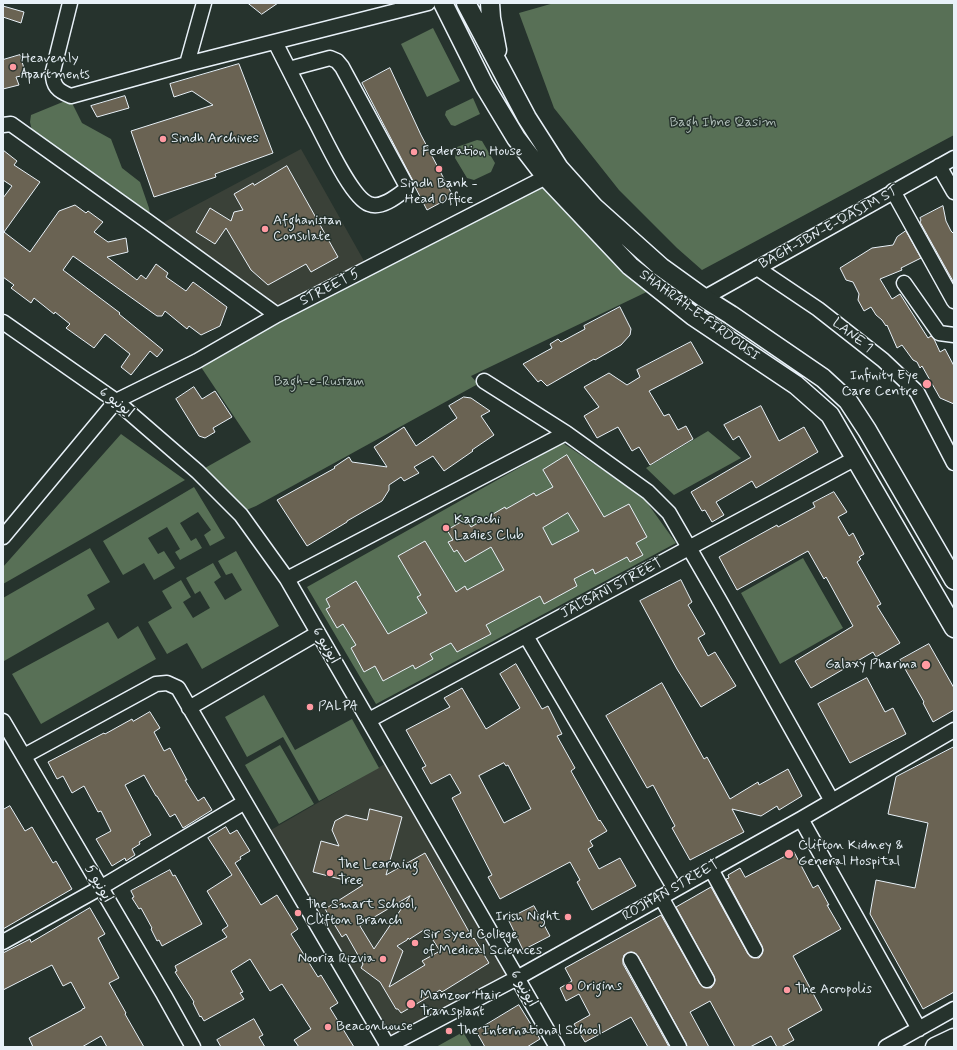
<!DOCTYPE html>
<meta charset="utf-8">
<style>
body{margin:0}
#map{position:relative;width:957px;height:1050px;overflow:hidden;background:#26332d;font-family:Mynerve,sans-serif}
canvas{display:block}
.frame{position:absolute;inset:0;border:4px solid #e8f1f8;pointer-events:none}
</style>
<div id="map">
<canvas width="957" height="1050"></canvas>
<div class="frame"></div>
</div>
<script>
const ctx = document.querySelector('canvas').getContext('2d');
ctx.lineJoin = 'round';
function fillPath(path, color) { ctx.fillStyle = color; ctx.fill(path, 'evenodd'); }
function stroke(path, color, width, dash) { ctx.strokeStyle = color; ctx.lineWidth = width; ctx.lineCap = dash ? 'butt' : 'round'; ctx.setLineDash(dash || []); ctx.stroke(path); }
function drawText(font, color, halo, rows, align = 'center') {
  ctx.font = font + ' Mynerve,"Playpen Sans Arabic",sans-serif'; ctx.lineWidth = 3; ctx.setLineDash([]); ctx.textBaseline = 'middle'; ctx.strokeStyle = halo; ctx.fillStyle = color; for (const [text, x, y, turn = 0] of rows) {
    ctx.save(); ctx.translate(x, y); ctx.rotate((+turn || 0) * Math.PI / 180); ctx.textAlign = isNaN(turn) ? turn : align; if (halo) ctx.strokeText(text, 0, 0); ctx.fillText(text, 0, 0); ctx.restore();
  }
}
fillPath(new Path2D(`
 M301 149 368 268 278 315 155 227Z
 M395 758 520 975 388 1046 264 834Z`), '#3a4138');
fillPath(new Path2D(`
 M554 3H954V135L702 270 677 248 619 190 554 108 519 13Z
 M433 28 460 81 427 97 401 44Z
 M473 98 480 114 455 126 451 125 445 115 446 111Z
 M70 99 82 123 111 139 122 168 140 182 149 208 150 215 32 131 30 122 31 115Z
 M477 140 482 141 495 163 491 172 474 180 467 178 455 158 457 147Z
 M546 177 657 287 471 376 478 384 256 506 244 511 205 468 251 442 197 361Z
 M708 431 741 458 674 495 646 468Z
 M121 434 185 480 3 584V567Z
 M563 443 643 497 676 543 376 704 307 587Z
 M194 487 225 538 210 546 204 535 211 530 198 512 180 523 191 541 196 538 202 548 180 560 175 552 180 549 167 527 148 538 158 554 164 551 175 568 154 580 144 563 123 575 103 541Z
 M90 548 110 582 87 595 95 609 4 661 3 598Z
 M236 551 279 626 202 669 187 643 167 654 148 622 172 608 162 591 181 580 191 597 183 602 193 618 210 608 200 591 195 594 186 578 213 563 221 577 214 582 225 600 242 590 232 573 226 575 218 561Z
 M803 558 843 628 780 664 741 593Z
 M108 622 118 639 138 626 156 659 41 724 12 674Z
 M264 695 295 750 352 719 379 768 319 801 283 737 247 757 225 717Z
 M280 745 314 804 279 824 245 765Z
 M463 1032 472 1047H436Z`), '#587056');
const building = new Path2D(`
 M248 3H278L262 14Z
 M3 6 24 12 21 23 3 17Z
 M20 55 26 75 16 77 19 85 3 89V60Z
 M239 64 273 153 215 174 216 177 154 197 131 131 213 105 192 91 174 97 170 84Z
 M390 68 421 135 453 196 427 210 414 185 413 181 362 83Z
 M125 96 129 108 97 117 91 106Z
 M3 150 17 161 14 165 40 182 4 232 30 252 59 211 75 205 86 213 88 211 103 222 94 232 108 242 126 238 128 252 107 257 137 280 141 275 146 279 156 264 168 273 166 277 186 291 193 282 227 307 220 326 201 335 189 326 187 329 165 311 162 316H157L73 256 63 270 120 313 119 314 163 350 157 357 150 351 131 375 121 367 130 354 105 334 94 348 66 328 70 324 55 312 54 314 34 298 31 303 11 288 14 285 3 277V198L12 186 3 180Z
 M287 166 338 257 311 272 306 264 268 285 251 270 226 228 215 244 196 232 210 208 231 221 234 212 243 210 234 194 253 183 254 185Z
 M943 206 946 221 951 231 954 234V283L920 222 921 220 920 218Z
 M906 231 921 258 901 268 902 270 880 279 892 299 900 294 928 338 931 336 934 339 940 352 945 349 954 366V404L940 398 922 366 920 368 917 362 913 360 902 345 897 348 887 325 886 326 882 320 876 315 871 307 864 311 858 300 859 294 853 282 846 280 840 268 872 248 893 245 897 237Z
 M620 307 631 329 630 335 621 345 595 360 594 359 547 386 541 380 538 382 523 364 552 348 550 344 558 339 561 342 585 329 584 326Z
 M691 342 703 363 649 391 664 416 669 414 678 430 686 426 693 439 650 465 639 447 632 451 618 427 597 438 584 416 599 407 584 387 609 373 627 385 640 377 637 370Z
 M194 387 202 399 215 391 232 417 213 428 215 432 205 438 199 436 176 399Z
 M464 397 471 398 490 411 481 416 494 435 472 450 473 451 444 471 433 456 414 467 419 473 404 481 401 477 389 485V490L382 501 347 521V522L307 546 277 500 335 468 334 467 349 457 352 462 387 467 374 447 404 427 416 446 457 418 449 406Z
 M761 406 779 441 804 427 818 452 756 488 752 481 716 502 724 515 712 522 705 510 702 511 691 492 751 457 739 436 733 440 724 425Z
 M567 455 604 517 629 504 647 537 636 543 643 555 630 562 627 557 595 574 593 569 574 579 577 586 544 604 540 596 486 625 491 634 457 652 451 643 430 654 433 659 415 669 413 665 383 681 375 666 364 672 351 648 356 645 343 624 337 628 326 609 330 607 326 599 356 581 388 634 427 613 417 597 421 595 398 556 425 541 456 592 465 586 467 590 504 570 491 547 465 562 457 550 454 552 448 542 453 540 447 530 466 519 471 527 505 507 506 509 534 493 536 496 553 487 543 470ZM568 513 579 531 552 545 543 528Z
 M834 492 847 512 838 517 849 536 853 533 864 554 859 557 861 559 857 562 881 604 877 606 900 643 876 657 873 652 811 688 795 661 853 626 826 577 824 579 808 551 737 590 719 557 777 525 778 527 815 507 813 503Z
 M681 580 692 602 688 605 705 634 698 638 708 656 715 652 736 686 701 707 677 669 640 601Z
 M929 644 954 688V710L933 722 923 703 924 702 900 660Z
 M516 664 542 709 548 706 562 734 557 736 575 768 571 771 599 821 600 820 607 831 590 841 593 846 588 849 599 869 620 858 636 886 592 910 577 882 580 880 570 862 500 899 488 877 492 875 452 798 461 793 450 774 431 784 422 768 426 766 406 730 450 707 444 698 462 688 486 729 520 708 500 674ZM504 763 506 766 508 765 531 809 504 823 479 776Z
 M867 678 885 712 893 708 906 734 850 763 818 704Z
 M662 683 704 759 707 757 730 799 758 782 759 785 788 769 802 796 779 810 777 806 761 816 732 809 744 832 690 860 672 828 675 826 653 785 647 788 606 716Z
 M150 712 160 728 154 732 164 751 170 748 187 780H185L198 801 204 797 212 810 183 828 175 814 170 817 157 796H156L144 775 125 785 151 835 139 842 140 844 132 849 135 855 126 861 125 858 112 866 96 839 111 831 101 811 98 812 84 786 72 793 63 776 57 779 48 762 104 733 105 734 132 719 133 721Z
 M954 747V992L923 1009 870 914 876 880 915 888 928 823 888 814 896 777Z
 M10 806 25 831 32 827 53 863 56 861 72 889 3 929V810Z
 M370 809 402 817 386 875 425 853 473 939 474 938 489 963 442 992 440 990 401 1013 398 1009H396L380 982 361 968 363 964 346 934 342 937 325 909 363 885 313 872 321 841 339 846 332 830 335 821 346 815 367 820ZM410 896 374 949 360 926ZM426 929 440 951 422 961 425 965 389 987 403 951 397 946 407 940 408 938 409 939Z
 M226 827 230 834 237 830 250 851 240 857 241 859 235 863 261 905 277 895 298 929 291 934 318 977 321 975 338 1003 330 1008 354 1047H299L294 1040 311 1029 282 984 270 991 250 959 231 971 243 992 240 993 244 999 204 1021 201 1016 200 1017 193 1003 194 1002 175 972 177 971 175 966 227 937 222 930 228 926 207 891 232 875 208 838Z
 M794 852 813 888 818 885 829 905H827L841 929 793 956 822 1010 788 1029 794 1040 781 1047H777L771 1036 750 1047H735L710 1001 690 1012 709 1047H687L686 1043 638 956 635 953 631 952 624 955 623 959V964L669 1047H648L631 1017 585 1042 574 1024 590 1015 579 994 566 1001 560 988 572 981 565 968 661 915 700 984 703 987 711 988 714 984 715 980 714 976 676 907 711 887 748 954 751 957 759 958 762 954 763 950 762 946 726 879 729 878 728 875 740 868 745 877Z
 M170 870 173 876 175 875 202 924 162 946 159 940 157 941 151 929 152 928 141 908 139 909 132 898 134 897 131 891Z
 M534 906 550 936 523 950 508 919Z
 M90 908 105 934 98 938 119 978 109 983 126 1013 125 1014 144 1047H107L101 1036 82 1047H33L29 1038 82 1010V1009L85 1008 71 982 63 986 52 965 3 990V953L30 939 31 942Z
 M519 1005 540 1039 527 1047H485L476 1031Z
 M254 1019 263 1035 259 1037 265 1047H221L217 1040Z`);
fillPath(building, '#6a6353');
stroke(building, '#e8f1f8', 1);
const minor = new Path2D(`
 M70 3 53 71C52 86 58 91 71 96L187 64 428 3
 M275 42C287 66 299 89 311 113 322 132 350 197 369 204 381 209 396 197 405 190L406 185 342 67 337 61 330 58 289 69
 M187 64 204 3
 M3 125 11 124 147 221 277 315
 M939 166 954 192
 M893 191 954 301
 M757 268 818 309 883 360 917 392 954 463
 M904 283 939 333 954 335
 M704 298 954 158
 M3 322 116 401 198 472 241 515 287 579 557 1047
 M484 381 566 433 648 492 669 513 721 603 832 801
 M3 537 116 401 197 361 277 315 546 177
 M287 579 566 433
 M526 636 675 889
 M189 708 318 633
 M369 720 856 458
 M3 721 164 995 193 1047
 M24 756 156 684 167 683 178 688 388 1046
 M801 819 919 1029
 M711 869 755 950
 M661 897 707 980
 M3 942 100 888 245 802
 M631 960 679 1047
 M386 1047 517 978 801 819 954 730
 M886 1047 954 1009`);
const major = new Path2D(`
 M443 3 484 85 516 138 546 177 630 266 693 316 796 385 830 415 954 628
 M466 3 527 118 559 168 594 207 661 267 704 298 731 315 823 378 848 401 867 430 954 580
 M490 3 491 18 497 50
 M935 1047 954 1038`);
stroke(minor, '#e8f1f8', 17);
stroke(major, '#e8f1f8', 21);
stroke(minor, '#26332d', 14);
stroke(major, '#26332d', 18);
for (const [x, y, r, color] of [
 [13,67,4,"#ff9aa2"],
 [163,139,4,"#ff9aa2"],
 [414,152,4,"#ff9aa2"],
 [439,169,4,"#ff9aa2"],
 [265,229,4,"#ff9aa2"],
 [927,384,5,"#ff9aa2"],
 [446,528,4,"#ff9aa2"],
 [926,665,5,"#ff9aa2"],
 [310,707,4,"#ff9aa2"],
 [789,854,5,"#ff9aa2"],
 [330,873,4,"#ff9aa2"],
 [298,913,4,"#ff9aa2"],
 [568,917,4,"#ff9aa2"],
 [415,943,4,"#ff9aa2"],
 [383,959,4,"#ff9aa2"],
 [569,987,4,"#ff9aa2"],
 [787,990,4,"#ff9aa2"],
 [411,1004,5,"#ff9aa2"],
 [328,1027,4,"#ff9aa2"],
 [449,1031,4,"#ff9aa2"]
]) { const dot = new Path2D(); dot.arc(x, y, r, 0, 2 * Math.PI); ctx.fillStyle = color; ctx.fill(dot); stroke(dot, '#26332d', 1.5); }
drawText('14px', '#e8f1f8', '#26332d', [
 ["Heavenly",21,59],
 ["Apartments",21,75],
 ["Sindh Archives",171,139],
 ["Federation House",422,152],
 ["Sindh Bank -",439,184,"center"],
 ["Head Office",439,200,"center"],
 ["Afghanistan",273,221],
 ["Consulate",273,237],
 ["Infinity Eye",918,376,"right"],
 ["Care Centre",918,392,"right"],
 ["Karachi",454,520],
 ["Ladies Club",454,536],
 ["Galaxy Pharma",917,665,"right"],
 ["PALPA",318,707],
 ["Clifton Kidney &",798,846],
 ["General Hospital",798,862],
 ["The Learning",338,865],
 ["Tree",338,881],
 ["The Smart School,",306,905],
 ["Clifton Branch",306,921],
 ["Irish Night",560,917,"right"],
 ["Sir Syed College",423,935],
 ["of Medical Sciences",423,951],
 ["Nooria Rizvia",375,959,"right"],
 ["Origins",577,987],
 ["The Acropolis",795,990],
 ["Manzoor Hair",420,996],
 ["Transplant",420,1012],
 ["Beaconhouse",336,1027],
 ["The International School",457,1031]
], 'left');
drawText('14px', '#aebdb7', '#26332d', [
 ["Bagh Ibne Qasim",723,123],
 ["Bagh-e-Rustam",319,382]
]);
drawText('14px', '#e8f1f8', '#26332d', [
 ["BAGH-IBN-E-QASIM ST",829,228,-29],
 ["STREET 5",330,288,-27],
 ["SHAHRAH-E-FIRDOUSI",699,316,36],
 ["LANE 1",852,336,38],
 ["ایونیو 6",116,403,38],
 ["JALBANI STREET",612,589,-28],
 ["ایونیو 6",325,646,60],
 ["ایونیو 5",98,884,60],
 ["ROJHAN STREET",671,891,-30],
 ["ایونیو 6",523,989,60]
]);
</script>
